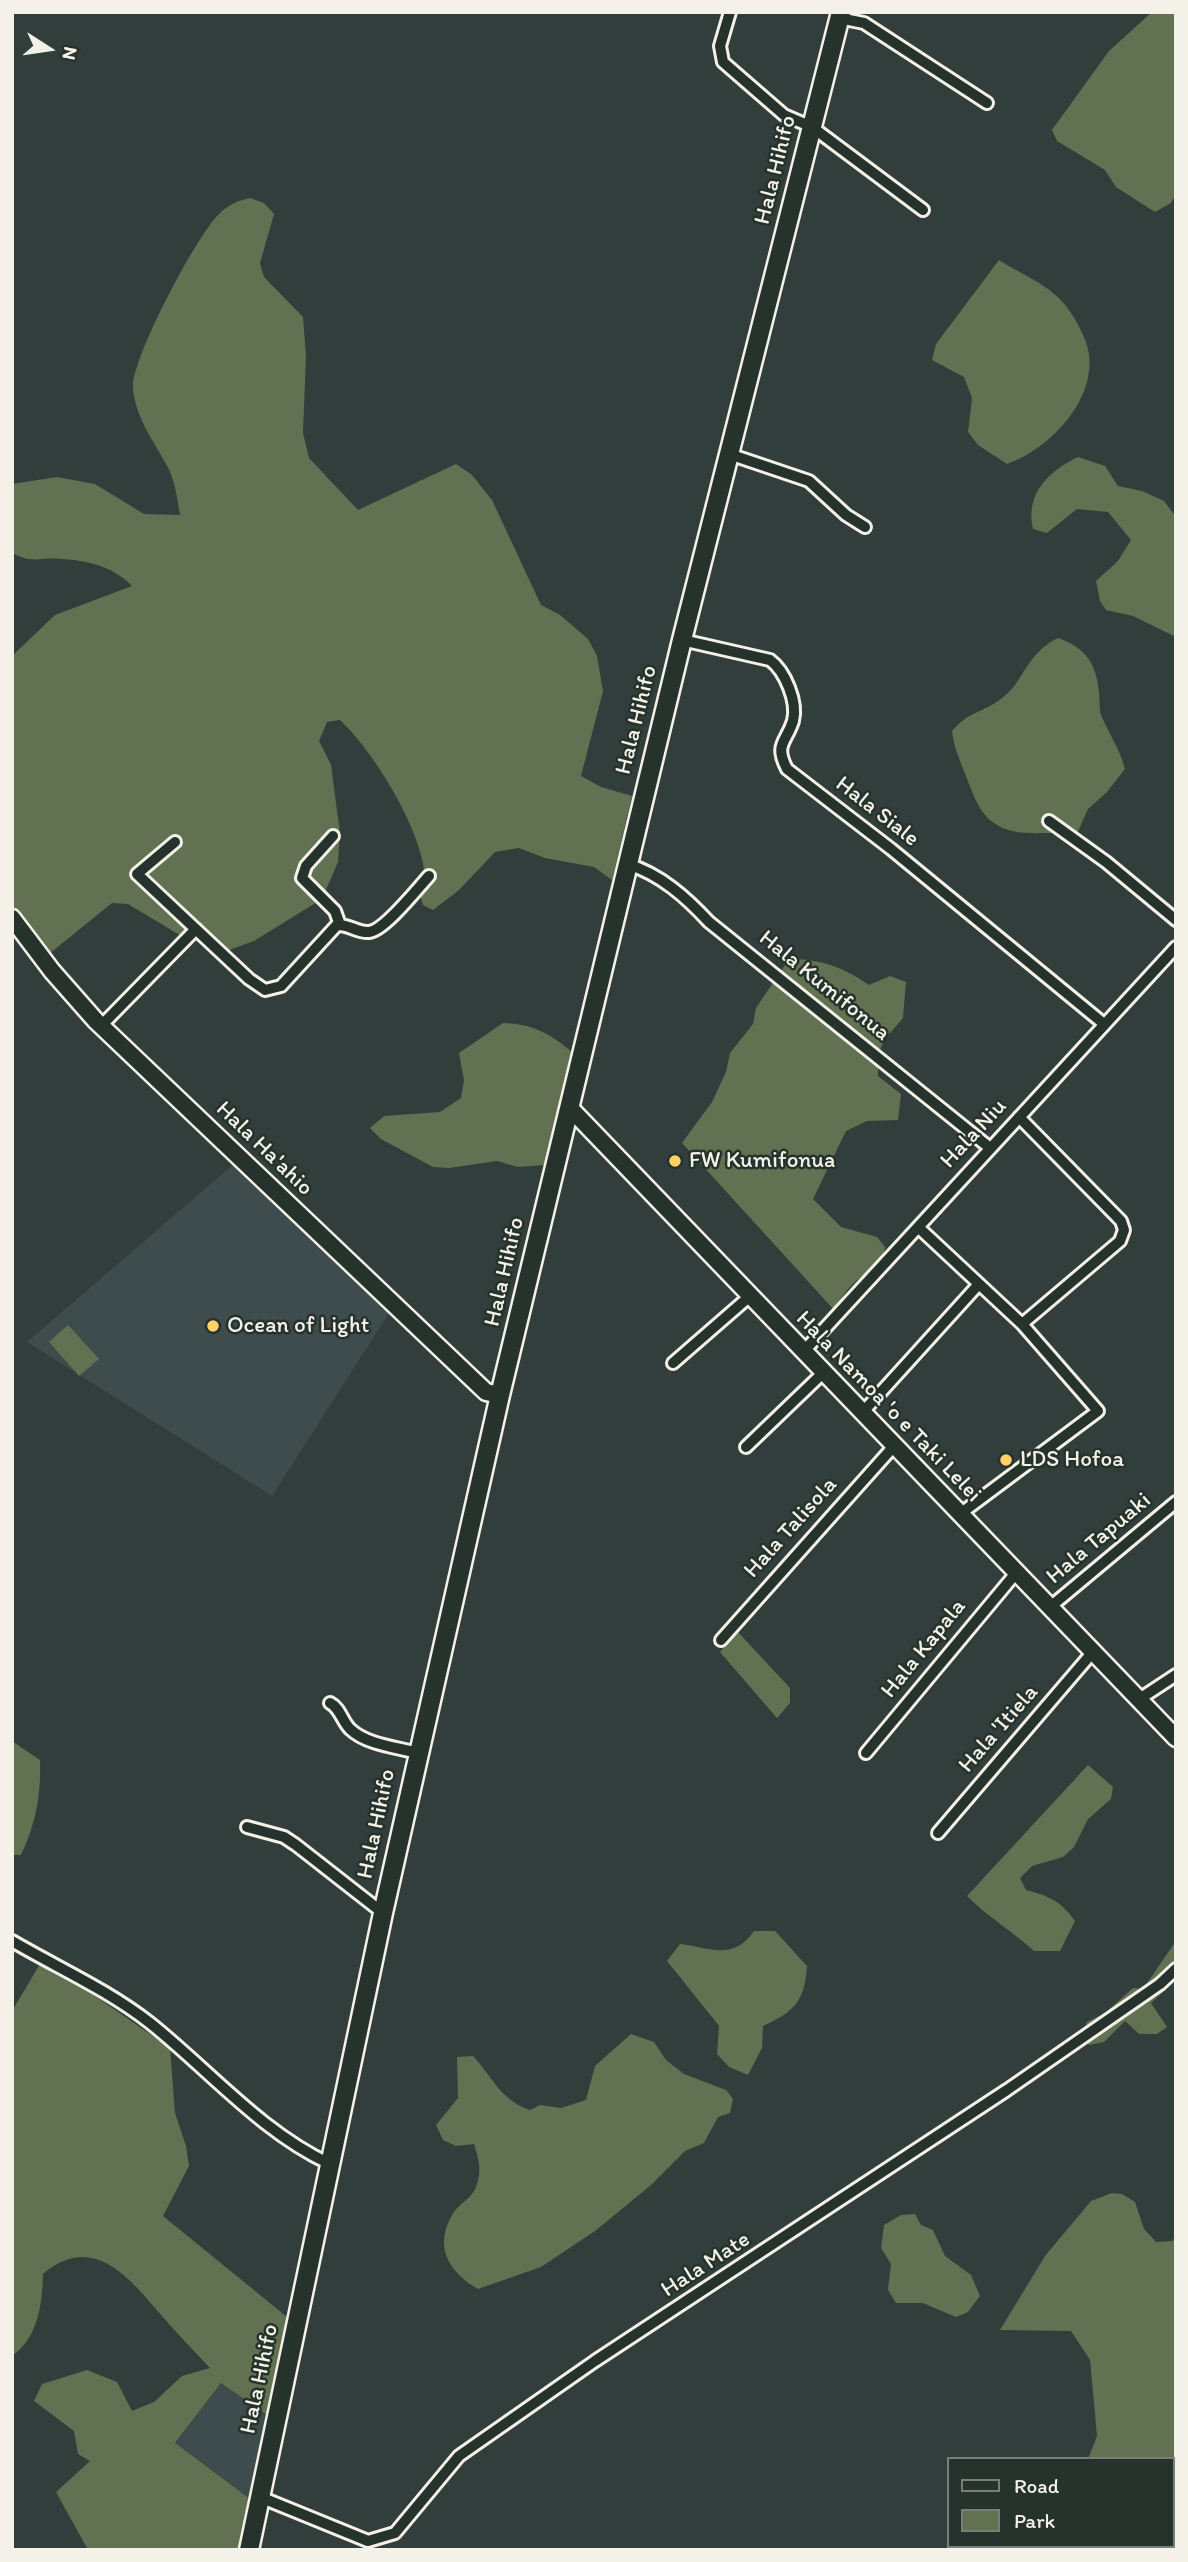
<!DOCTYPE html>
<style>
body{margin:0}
#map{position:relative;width:1188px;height:2562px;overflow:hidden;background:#313e3c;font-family:Itim,sans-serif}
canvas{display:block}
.frame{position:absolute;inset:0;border:14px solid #f4f1e8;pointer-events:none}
.legend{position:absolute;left:947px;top:2457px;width:228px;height:91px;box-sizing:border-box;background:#26332d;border:2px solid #787f78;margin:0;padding:9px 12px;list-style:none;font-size:21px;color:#f4f1e8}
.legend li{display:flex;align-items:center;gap:14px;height:35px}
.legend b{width:35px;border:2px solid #787f78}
.north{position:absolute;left:14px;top:14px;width:70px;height:70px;-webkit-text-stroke:5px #26332d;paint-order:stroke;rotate:102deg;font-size:19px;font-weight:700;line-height:28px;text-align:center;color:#f4f1e8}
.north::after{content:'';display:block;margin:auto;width:24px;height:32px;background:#f4f1e8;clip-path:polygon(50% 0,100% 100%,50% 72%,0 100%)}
</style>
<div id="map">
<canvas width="1188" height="2562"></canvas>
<div class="frame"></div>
<ul class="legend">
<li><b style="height:9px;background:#26332d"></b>Road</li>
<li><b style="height:19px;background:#617152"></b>Park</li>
</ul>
<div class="north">N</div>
</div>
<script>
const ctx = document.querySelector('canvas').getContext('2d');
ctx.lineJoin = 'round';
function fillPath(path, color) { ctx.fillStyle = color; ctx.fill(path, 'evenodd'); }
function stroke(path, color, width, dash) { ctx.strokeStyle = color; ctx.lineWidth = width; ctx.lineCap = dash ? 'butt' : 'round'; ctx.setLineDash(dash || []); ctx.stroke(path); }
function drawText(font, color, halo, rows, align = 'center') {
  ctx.font = font + ' Itim,sans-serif'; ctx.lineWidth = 5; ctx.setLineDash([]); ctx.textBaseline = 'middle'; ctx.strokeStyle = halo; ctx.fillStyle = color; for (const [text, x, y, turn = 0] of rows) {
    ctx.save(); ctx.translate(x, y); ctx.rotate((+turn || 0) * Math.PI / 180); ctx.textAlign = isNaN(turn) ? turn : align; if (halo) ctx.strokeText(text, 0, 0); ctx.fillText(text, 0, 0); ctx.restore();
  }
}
fillPath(new Path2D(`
 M235 1163 391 1310 272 1496 27 1342Z
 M221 2383 267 2415 250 2499 175 2444Z`), '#3e4c4d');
fillPath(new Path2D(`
 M1152 12H1176V193L1171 203 1155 212 1116 187 1105 170 1057 141 1052 130 1109 51Z
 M250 198 264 203 274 214 260 263 264 277 303 317 306 356 303 433 309 458 358 510 456 464 472 475 492 500 541 605 560 615 588 639 597 656 603 691 581 776 601 787 632 796 612 880 594 867 545 858 519 848 495 852 459 890 433 910 423 905C416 883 426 878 423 863 414 819 373 751 340 720L327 722 319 741 331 765 340 833 338 862 322 899 254 941 229 950 178 934 128 904 112 903 49 954 12 905V656L55 615 132 586C114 567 87 560 61 559 39 557 33 564 12 553V484L57 477 95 484 144 514 180 515C177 498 175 479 166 464 153 440 134 415 133 386 133 356 196 237 218 215 228 205 236 201 250 198Z
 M999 260C1021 274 1050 285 1066 306 1075 317 1088 341 1089 355 1095 402 1048 450 1007 464L978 445 968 432 972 398 964 377 932 360 936 344Z
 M1078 457 1105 466 1118 486 1142 491 1164 501 1176 517V637L1133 616 1106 610 1100 601 1096 581 1118 561 1131 540 1108 512 1077 509 1047 533 1033 529C1025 493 1049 471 1078 457Z
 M1058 638C1085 647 1097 664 1099 693 1100 700 1099 709 1101 715 1109 734 1119 747 1125 769L1107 792 1088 809 1076 836C1051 830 1034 836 1012 831 980 823 975 798 964 771 958 756 954 747 952 731 969 711 979 714 998 701 1025 684 1023 655 1058 638Z
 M789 959C821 959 843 967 869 985L890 976 906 982 903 1018 884 1040 878 1055V1076L901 1094 898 1120 867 1121 846 1131 813 1199 841 1227 877 1237 885 1247C883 1269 868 1271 854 1283 845 1291 840 1300 835 1311L682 1143 712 1102 726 1072 730 1053 753 1024 756 1008Z
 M503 1023C533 1024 549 1033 572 1052L545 1165 518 1167 497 1161 449 1168 433 1167 381 1139 370 1128 384 1116 440 1112 461 1098 464 1080 459 1053Z
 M68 1325 99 1359 79 1376 49 1342Z
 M736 1630 790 1688V1703L777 1718 720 1652Z
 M12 1741 40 1760C41 1796 36 1823 21 1855H12Z
 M1088 1765 1113 1787 1111 1799 1088 1819 1074 1847 1063 1857 1032 1866 1020 1878 1026 1890C1049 1896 1061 1901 1075 1921L1060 1951H1034C1012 1931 988 1917 967 1896Z
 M754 1931H775L807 1966C805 2001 794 2012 763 2026L762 2048 748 2075 729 2067 717 2054 719 2026 667 1961 680 1944C712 1948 733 1961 754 1931Z
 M1176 1941V1980L1151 2003 1167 2027 1157 2034H1139L1125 2021 1104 2042 1089 2045 1081 2037 1087 2022 1105 2013 1133 1988 1143 1989Z
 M40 1964 85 1989 170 2048 175 2113 186 2146 189 2166 163 2216 287 2317 267 2415 221 2383 175 2443 250 2499 239 2550H88L56 2492 90 2461 78 2454 74 2431 34 2401 42 2384 87 2370 117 2382 132 2411 154 2402 182 2376 210 2368C196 2353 182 2339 169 2324 135 2286 97 2228 43 2274 42 2303 39 2337 12 2356V2011Z
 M631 2034 654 2042 666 2060 684 2074 726 2090 733 2099 730 2113 718 2117 704 2143 685 2151 651 2185 595 2231 541 2267 478 2289C447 2271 433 2245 454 2212 460 2203 473 2197 476 2187 482 2171 479 2160 474 2144L456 2146 443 2140 436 2125 458 2098 457 2057 473 2056C493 2077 500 2100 530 2110L540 2105 561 2108 586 2100 595 2066Z
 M1112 2193 1122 2194 1135 2202 1144 2229 1156 2242 1173 2241 1176 2230V2550H1074V2546H1172V2459H1088L1097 2436 1090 2360 1071 2331 1000 2330 1045 2256 1091 2201Z
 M915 2214 921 2225 933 2230 945 2256 971 2275 980 2296 968 2312 956 2317 923 2303H896L888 2290 891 2264 881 2248 884 2225 901 2215Z`), '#617152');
const street = new Path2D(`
 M730 12 720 46 723 62 784 115 812 127 923 210
 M839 18 864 23 987 103
 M729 454 809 481 846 515 865 527
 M682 640 770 660C785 671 798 702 793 721 786 743 774 744 787 769L891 849 1104 1024
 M1049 821 1106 862 1176 920
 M333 836 306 866 302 878 335 911 340 925
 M175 842 137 874 249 979 265 990 281 986 337 925C349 924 357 933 369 932 384 931 417 889 429 876
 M627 864C660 874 686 897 709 922L990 1148
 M101 1026 196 929
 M918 1227 1022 1324 1120 1241 1124 1230 1121 1221 1019 1117
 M804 1351 1176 947
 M673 1363 750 1296
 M862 1413 979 1284
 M746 1447 824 1372
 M960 1514 1098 1411 1022 1324
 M1049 1608 1176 1502
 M721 1640 894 1446
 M1138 1700 1176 1675
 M330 1703C340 1708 342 1721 350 1729 367 1745 396 1747 418 1753
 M866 1753 1016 1573
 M247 1827 284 1837 296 1845 383 1913
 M938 1833 1092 1653
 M12 1941C58 1968 108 1990 150 2023 209 2070 261 2132 330 2164
 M260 2497 368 2541 395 2533 459 2456 595 2361 1007 2090 1160 1984 1176 1969`);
const secondary = new Path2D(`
 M12 918 52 971 96 1021 486 1392 500 1395
 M569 1107 1176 1738`);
const primary = new Path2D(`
 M249 2550 383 1913 500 1395 682 640 841 12`);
stroke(street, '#f4f1e8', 16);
stroke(secondary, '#f4f1e8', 21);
stroke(primary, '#f4f1e8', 23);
stroke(street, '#26332d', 10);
stroke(secondary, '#26332d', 16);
stroke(primary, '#26332d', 18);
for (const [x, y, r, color] of [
 [675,1161,7,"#ffd166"],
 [213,1326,7,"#ffd166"],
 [1006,1460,7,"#ffd166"]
]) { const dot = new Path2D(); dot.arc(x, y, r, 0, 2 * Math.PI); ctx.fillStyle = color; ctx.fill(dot); stroke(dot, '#26332d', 2.5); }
drawText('23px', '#f4f1e8', '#26332d', [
 ["Hala Hihifo",776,170,-76],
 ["Hala Hihifo",637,720,-76],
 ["Hala Siale",877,812,38],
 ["Hala Kumifonua",824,986,39],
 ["Hala Niu",974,1134,-47],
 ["Hala Ha'ahio",264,1149,44],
 ["Hala Hihifo",505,1272,-77],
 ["Hala Namoa 'o e Taki Lelei",888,1407,46],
 ["Hala Talisola",791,1528,-48],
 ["Hala Tapuaki",1099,1539,-40],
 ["Hala Kapala",924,1649,-51],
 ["Hala 'Itiela",999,1729,-49],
 ["Hala Hihifo",377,1824,-78],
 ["Hala Mate",706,2265,-33],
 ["Hala Hihifo",260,2379,-78]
]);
drawText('23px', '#f4f1e8', '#26332d', [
 ["FW Kumifonua",689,1161],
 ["Ocean of Light",227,1326],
 ["LDS Hofoa",1020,1460]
], 'left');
</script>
